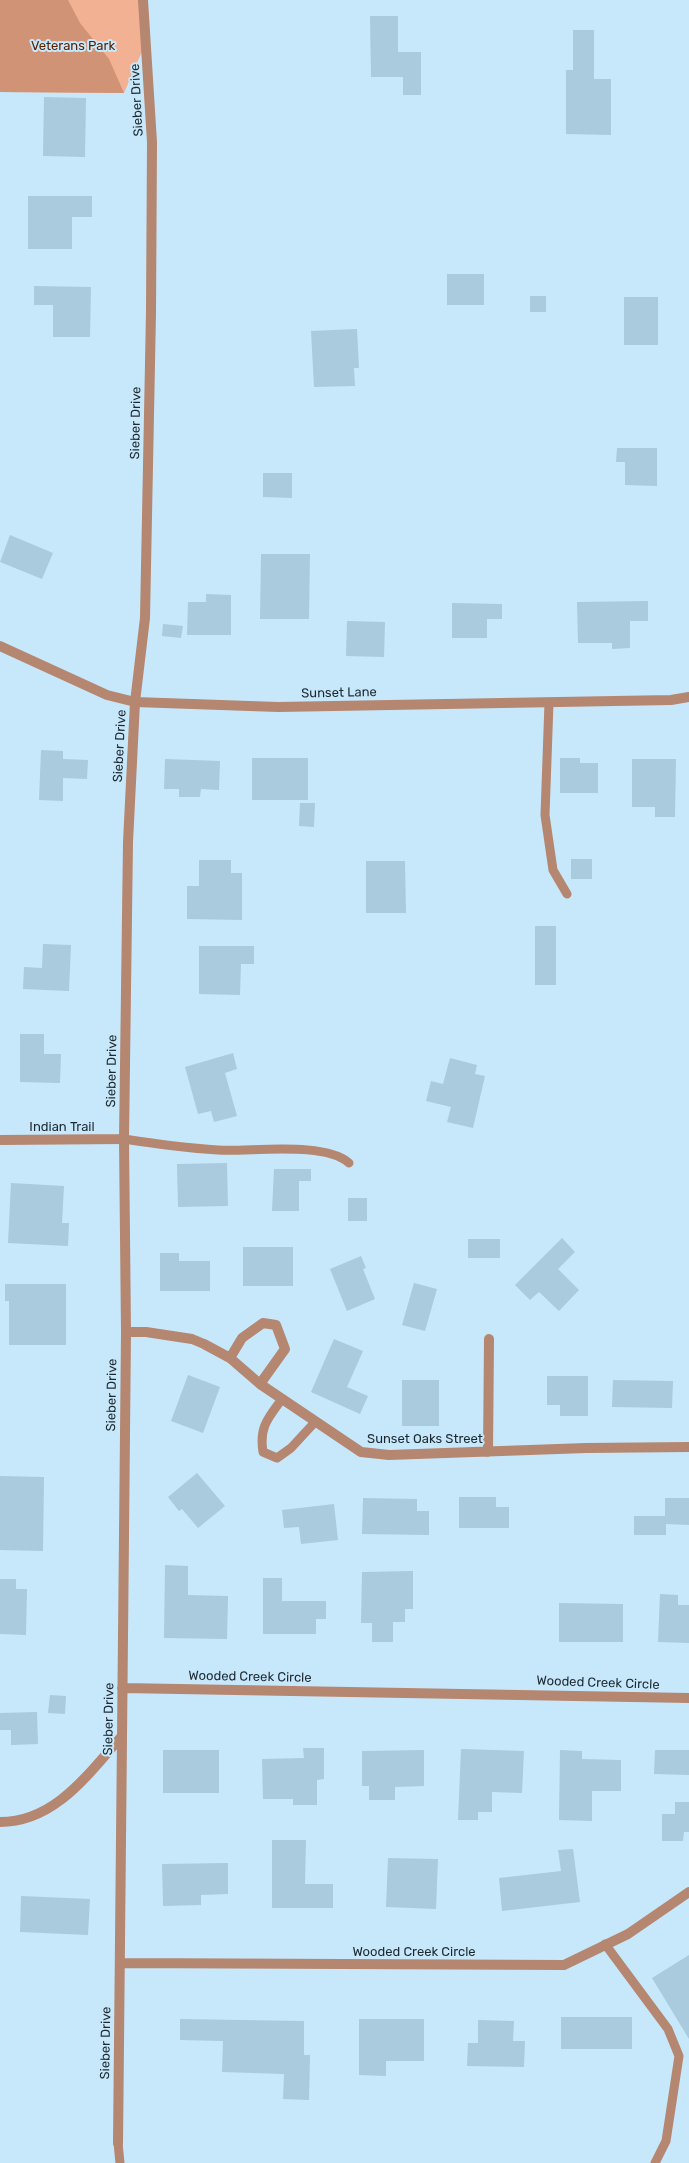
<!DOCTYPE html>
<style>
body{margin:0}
canvas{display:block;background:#c7e7fb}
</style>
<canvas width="689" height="2163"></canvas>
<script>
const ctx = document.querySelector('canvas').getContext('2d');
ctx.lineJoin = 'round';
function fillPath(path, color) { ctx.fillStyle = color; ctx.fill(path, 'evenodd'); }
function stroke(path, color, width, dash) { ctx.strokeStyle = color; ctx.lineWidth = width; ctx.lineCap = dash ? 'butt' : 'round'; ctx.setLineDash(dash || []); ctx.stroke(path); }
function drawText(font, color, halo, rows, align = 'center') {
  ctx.font = font + ' Rubik,sans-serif'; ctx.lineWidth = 4; ctx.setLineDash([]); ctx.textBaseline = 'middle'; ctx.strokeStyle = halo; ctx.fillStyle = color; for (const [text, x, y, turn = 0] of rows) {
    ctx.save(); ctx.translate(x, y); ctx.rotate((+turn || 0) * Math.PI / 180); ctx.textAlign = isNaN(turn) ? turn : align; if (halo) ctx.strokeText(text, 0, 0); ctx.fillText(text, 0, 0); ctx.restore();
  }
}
fillPath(new Path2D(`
 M0 0H143L147 40 124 93 0 92Z`), '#f1b192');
fillPath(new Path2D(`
 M0 0H68L80 23 109 59 124 93 0 92Z`), '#d19375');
fillPath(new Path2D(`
 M370 16H398V52H421V95H403V77H371Z
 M573 30H594V79H611V135L566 134V70H573Z
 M44 97 86 98 85 157 43 156Z
 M28 196H92V217H72V249H28Z
 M447 274H484V305H447Z
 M34 286 91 287 90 337H53V305H34Z
 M530 296H546V312H530Z
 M624 297H658V345H624Z
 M357 329 359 368H354L355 386 314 387 311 331Z
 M617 448H657V486L625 485V462H616Z
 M263 473H292V498L263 497Z
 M10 535 53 553 42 579 0 562Z
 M261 554H310L309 619H260Z
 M206 594 231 595V635H187L188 602H206Z
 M648 601V621H630V648L612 649V643H578L577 602Z
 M452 603 502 604V619H487V638H452Z
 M347 621 385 622 384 657 346 656Z
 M163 624 183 626 181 638 162 636Z
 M41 750 63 751V759L88 760 87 779 63 778V801L39 800Z
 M252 758H308V800H252Z
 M560 758H580V763H598V793H560Z
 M165 759 220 761 219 790 201 789 200 797H179V789H164Z
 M632 759H676L675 817H655V807H632Z
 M300 803H315L314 827 299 826Z
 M571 859H592V879H571Z
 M199 860H231V873H242V920L187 919V886H199Z
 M366 861H405L406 913H366Z
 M535 926H556V985H535Z
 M43 944 71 945 69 991 23 989 24 967 42 968Z
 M199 946H254V964H241L240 995 199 994Z
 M20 1034H44V1054H61L60 1083 20 1082Z
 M233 1053 237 1069 225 1073 237 1116 214 1122 211 1111 198 1114 185 1067Z
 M450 1058 477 1065 475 1074 485 1076 473 1128 447 1122 451 1107 426 1101 431 1081 443 1084Z
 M227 1163 228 1206 178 1207 177 1164Z
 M274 1169H311V1181H299V1211H272Z
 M11 1183 64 1186 62 1223H69L68 1246 8 1243Z
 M348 1198H367V1221H348Z
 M562 1238 575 1252 558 1269 579 1290 559 1311 539 1292 530 1300 515 1285Z
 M468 1239H500V1258H468Z
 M243 1247H293V1286H243Z
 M160 1253H179V1261H210V1291H160Z
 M361 1256 366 1268 363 1269 375 1299 347 1311 330 1269Z
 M414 1283 437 1289 425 1331 402 1325Z
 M5 1284H66V1345H9V1301H5Z
 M334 1339 363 1351 347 1387 368 1396 360 1414 311 1392Z
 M188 1375 220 1387 203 1433 171 1421Z
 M547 1376H588V1416H560V1405H547Z
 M402 1380H439V1426H402Z
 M613 1380 673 1381 672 1408 612 1407Z
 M197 1473 225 1506 198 1528 182 1509 179 1511 168 1497Z
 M0 1476 44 1477 43 1551 0 1550Z
 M459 1497H496V1507H509V1528H459Z
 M363 1498 417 1499V1511H429V1535L362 1534Z
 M665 1498H689V1525L666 1524V1535H634V1516H665Z
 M334 1504 338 1540 301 1544 299 1527 284 1528 282 1510Z
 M165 1565 188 1566V1595L228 1596 227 1639 164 1638Z
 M413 1571V1609H405V1622H393V1642H372V1623H361L362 1572Z
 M263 1578H282V1601H326V1619H316V1634H263Z
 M0 1579H16V1589H27L26 1635 0 1634Z
 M660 1594 678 1595V1605H689V1643L658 1642Z
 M559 1603 623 1604V1642H559Z
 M50 1695 66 1696 65 1714 48 1713Z
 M37 1712 38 1744 11 1745V1730H0V1713Z
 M303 1748H324V1779L317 1780V1805H293V1799H263L262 1759 304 1758Z
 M461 1749 524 1751 522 1793 492 1792V1812H478V1820H458Z
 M163 1750H219V1793H163Z
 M424 1750V1786L395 1787V1800H369V1786H362V1751Z
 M560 1750 582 1751V1759L621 1760V1791H592V1821L559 1820Z
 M655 1750H689V1775L654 1774Z
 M675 1802H689V1832H684L683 1841H662V1814H675Z
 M272 1840H306L305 1884H333V1908H272Z
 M573 1849 580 1902 502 1911 499 1878 561 1871 558 1850Z
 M388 1858 438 1859 436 1909 386 1907Z
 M228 1863V1894L201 1895V1905L163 1906 162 1864Z
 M21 1896 90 1899 88 1935 20 1932Z
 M689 1955V2039L652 1978Z
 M561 2017H632V2049H561Z
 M180 2019 304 2021V2055H310L309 2100 283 2099 284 2074 222 2072 223 2041 180 2040Z
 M359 2019H424V2061H386V2076L359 2075Z
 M478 2020 514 2021 513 2041H525L524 2067 467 2066 468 2043H478Z`), '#aacadd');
stroke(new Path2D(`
 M549 703 545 815 553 870 567 894
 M124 1139C156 1144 187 1148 218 1150 251 1152 325 1141 349 1163
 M282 1399C268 1418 259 1427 263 1452L277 1458 291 1448 315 1422
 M605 1944 668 2029 679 2056 666 2141 655 2163
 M118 2143 120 2163`), '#b58670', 9);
stroke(new Path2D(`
 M0 646 107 695 135 702 278 707 671 700 689 697
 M126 1332H146L192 1339 204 1344 230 1358 260 1384 361 1452 389 1455 586 1448 689 1447
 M230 1358 242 1338 263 1323 276 1325 285 1349 260 1384
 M488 1452 489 1339
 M122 1688 689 1698
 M0 1822C55 1822 88 1774 122 1736
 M120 1963 564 1965 628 1934 689 1892
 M118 2143 126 1332 124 1139`), '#b58670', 10);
stroke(new Path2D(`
 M0 1140 124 1139 128 842 135 702 145 618 151 312 152 142 143 0`), '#b58670', 10);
drawText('13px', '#5b2200', '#c7e7fb', [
 ["Veterans Park",73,46]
]);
drawText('13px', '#1d2930', '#c7e7fb', [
 ["Sieber Drive",137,100,-93],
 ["Sieber Drive",136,423,-89],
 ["Sunset Lane",339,693,-1],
 ["Sieber Drive",120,746,-87],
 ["Sieber Drive",112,1071,-89],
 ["Indian Trail",62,1127],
 ["Sieber Drive",112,1395,-89],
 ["Sunset Oaks Street",425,1439],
 ["Wooded Creek Circle",250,1677,1],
 ["Wooded Creek Circle",598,1683,2],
 ["Sieber Drive",109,1719,-89],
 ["Wooded Creek Circle",414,1952],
 ["Sieber Drive",106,2043,-89]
]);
</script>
